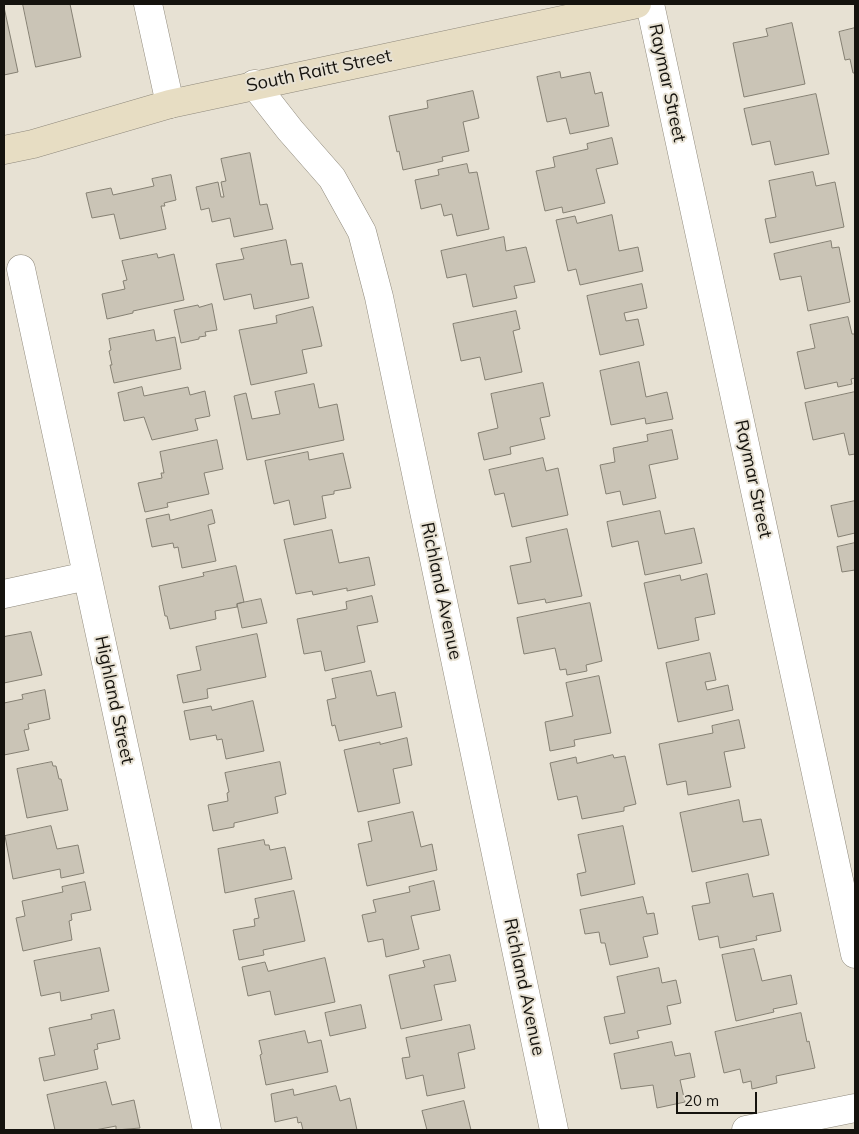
<!DOCTYPE html>
<style>
body{margin:0}
#map{position:relative;width:859px;height:1134px;overflow:hidden;background:#e7e1d3;font-family:Mulish,sans-serif}
canvas{display:block}
.frame{position:absolute;inset:0;border:5px solid #15130e;pointer-events:none}
.scale{position:absolute;left:676px;top:1092px;width:81px;height:22px;box-sizing:border-box;border:2px solid #15130e;border-top:0;padding-left:6px;font-size:15px;line-height:18px;white-space:nowrap;color:#15130e;-webkit-text-stroke:4px #e7e1d3;paint-order:stroke}
</style>
<div id="map">
<canvas width="859" height="1134"></canvas>
<div class="frame"></div>
<div class="scale">20 m</div>
</div>
<script>
const ctx = document.querySelector('canvas').getContext('2d');
ctx.lineJoin = 'round';
function fillPath(path, color) { ctx.fillStyle = color; ctx.fill(path, 'evenodd'); }
function stroke(path, color, width, dash) { ctx.strokeStyle = color; ctx.lineWidth = width; ctx.lineCap = dash ? 'butt' : 'round'; ctx.setLineDash(dash || []); ctx.stroke(path); }
function drawText(font, color, halo, rows, align = 'center') {
  ctx.font = font + ' Mulish,sans-serif'; ctx.lineWidth = 4; ctx.setLineDash([]); ctx.textBaseline = 'middle'; ctx.strokeStyle = halo; ctx.fillStyle = color; for (const [text, x, y, turn = 0] of rows) {
    ctx.save(); ctx.translate(x, y); ctx.rotate((+turn || 0) * Math.PI / 180); ctx.textAlign = isNaN(turn) ? turn : align; if (halo) ctx.strokeText(text, 0, 0); ctx.fillText(text, 0, 0); ctx.restore();
  }
}
const building = new Path2D(`
 M23 4H70L81 57 36 67Z
 M4 7 18 72 4 75Z
 M792 23 805 84 744 97 733 43 768 36 766 29Z
 M855 28V73H853L850 59 845 60 839 32Z
 M560 72 561 78 590 72 595 94 602 92 609 126 570 134 566 118 547 122 537 77Z
 M473 91 479 118 463 122 469 151 442 157 443 161 403 170 399 151 397 152 389 116 428 108 427 101Z
 M816 94 829 154 775 165 770 141 752 145 744 109Z
 M612 138 618 164 596 169 605 203 563 213 562 207 545 211 536 171 555 167 553 157 588 149 587 144Z
 M250 153 260 205 267 204 273 229 234 237 230 218 212 222 209 208 201 210 196 187 218 182 221 197H224L221 182 226 181 221 159Z
 M467 164 469 173 477 172 489 229 457 236 452 214 444 216 441 204 421 209 415 180 439 175 438 170Z
 M813 172 816 186 835 182 844 227 770 243 765 219 776 217 769 181Z
 M171 175 176 200 164 203 165 206H161L166 229 120 239 114 214 92 218 86 193 111 188 113 195 154 186 152 179Z
 M612 215 619 251 638 247 643 271 580 285 576 269 568 271 556 220 575 216 577 223Z
 M504 237 506 251 526 247 535 282 514 286 517 298 473 307 466 274 447 278 441 251Z
 M286 240 291 265 302 263 309 298 254 309 251 294 224 300 216 264 244 259 241 249Z
 M831 241 832 248 839 247 850 302 808 311 801 276 780 280 774 254Z
 M157 254 158 258 174 254 184 300 133 311V313L107 319 102 294 125 289 123 281 127 280 122 261Z
 M642 284 647 308 624 313 626 321 638 319 644 345 600 355 587 296Z
 M212 304 217 330 205 332 206 336 199 337V339L181 343 174 310 198 305 199 307Z
 M313 307 322 346 302 350 307 373 251 385 239 330 277 323 276 316Z
 M516 311 520 329 513 331 522 372 485 380 480 357 461 361 453 324Z
 M848 317 852 334H855V378L851 379 852 384 838 387 837 382 805 389 797 352 815 348 810 325Z
 M154 330 156 341 175 337 181 369 114 383 110 365H112L109 351 111 350 109 339Z
 M639 362 646 397 667 392 673 419 646 424 645 418 611 425 600 371Z
 M543 383 550 416 540 418 545 439 510 447 511 454 484 460 478 433 498 428 491 394Z
 M314 384 319 408 337 404 344 440 247 460 234 396 246 393 252 419 280 414 275 392Z
 M142 387 144 396 188 387 190 395 205 391 210 416 195 419 198 430 152 440 144 417 124 421 118 393Z
 M855 392V454L849 455 844 433 813 440 805 403Z
 M672 430 678 459 649 465 656 498 623 505 620 491 606 494 600 465 615 462 613 448 648 441 647 435Z
 M217 440 223 469 204 473 209 494 167 503 168 507 145 512 138 483 162 478 161 473H164L160 452Z
 M308 452 309 460 343 453 351 488 334 491V494L322 496 326 518 294 525 289 500 274 504 265 461Z
 M543 458 546 471 558 468 568 515 512 527 504 493 495 495 489 470Z
 M855 501V533L838 537 831 506Z
 M212 510 215 523 208 525 216 561 182 568 178 547 174 548 173 543 152 547 146 519 169 514 170 520Z
 M660 511 665 534 694 528 702 563 645 575 638 541 612 547 607 522Z
 M567 529 582 596 546 603 545 599 518 604 510 566 531 562 526 538Z
 M332 530 339 563 369 557 375 585 347 591V588L313 595 312 591 296 594 284 540Z
 M855 543V570L842 572 837 547Z
 M236 566 244 602 237 604V607L215 611 216 619 170 629 167 616H165L159 586 204 576 203 573Z
 M707 574 715 614 695 618 699 640 658 649 644 583 680 575 681 580Z
 M372 596 378 622 357 626 365 662 325 671 321 651 304 654 297 619 347 609 346 602Z
 M261 599 267 623 242 628 237 604Z
 M590 603 602 661 586 665 587 671 567 675 566 669 560 670 555 648 524 654 517 618Z
 M31 632 42 675 4 683V637Z
 M257 634 266 677 207 689 208 698 183 703 177 675 201 670 196 647Z
 M710 653 716 680 705 682 707 690 728 685 733 710 678 722 666 663Z
 M371 671 377 696 395 692 402 727 339 741 335 725 332 726 327 700 336 698 332 679Z
 M599 676 611 733 574 740 575 746 550 751 545 722 573 716 566 683Z
 M45 690 50 719 28 724 29 729 24 730 29 750 4 755V703L23 699 22 695Z
 M253 701 264 751 226 759 222 739 217 740 216 735 190 740 184 711 211 706 212 710Z
 M739 720 745 748 724 752 731 787 688 795 686 781 667 785 659 744 713 733 712 726Z
 M407 738 412 765 393 769 400 803 358 812 344 750 380 742V744Z
 M613 755 614 758 625 756 636 804 624 807V811L582 819 577 796 558 800 550 763 576 757 577 763Z
 M52 762 53 766H56L59 779H61L68 810 27 818 17 769Z
 M280 762 286 794 275 797 278 813 234 823V827L213 831 208 805 228 801 227 793 229 792 225 773Z
 M739 800 743 822 761 819 769 855 692 872 680 813Z
 M413 812 421 847 432 844 437 870 367 886 358 844 372 841 368 822Z
 M51 826 57 849 78 845 84 873 61 878 60 869 13 879 5 836Z
 M623 826 635 884 581 896 577 874 586 872 578 835Z
 M264 840 265 845H269L270 850 285 847 292 879 225 893 218 849Z
 M748 874 753 897 773 893 781 931 756 936 757 940 720 948 718 936 699 940 692 906 710 903 706 883Z
 M434 881 440 910 411 916 419 949 386 957 383 939 368 942 362 915 376 912 373 900 410 892 409 887Z
 M85 882 91 910 71 914 72 920 69 921 72 940 23 951 16 918 25 916 22 901 63 892 62 887Z
 M294 891 305 941 263 950 264 955 239 960 233 930 255 926 254 919 259 918 255 899Z
 M643 897 647 914 654 913 658 934 643 937 648 957 610 965 605 943H601L599 932 585 934 580 910Z
 M100 948 109 991 61 1001 60 992 41 996 34 961Z
 M754 949 762 981 791 975 797 1004 773 1009 774 1012 736 1021 722 955Z
 M450 955 456 981 434 985 442 1020 401 1029 389 975 425 967 423 961Z
 M325 958 335 1002 275 1015 270 991 248 996 242 967 265 962 268 971Z
 M659 968 662 983 676 980 681 1003 667 1006 671 1024 637 1031 639 1038 610 1044 604 1017 625 1013 617 977Z
 M361 1005 366 1028 330 1036 325 1013Z
 M114 1010 120 1039 97 1044 98 1049 94 1050 98 1069 44 1081 39 1058 55 1055 49 1028 92 1019 91 1015Z
 M801 1013 807 1042 809 1041 815 1068 776 1076 777 1083 752 1089 751 1081 743 1083 740 1069 724 1073 715 1032Z
 M470 1025 475 1049 458 1053 465 1088 427 1096 423 1075 406 1079 402 1058 410 1057 406 1038Z
 M305 1031 308 1043 321 1040 328 1072 266 1085 260 1055 262 1054 259 1041Z
 M672 1042 675 1056 690 1053 695 1077 680 1080 685 1102 657 1108 653 1085 621 1089 614 1054Z
 M106 1082 112 1105 134 1100 140 1128 116 1130V1126L95 1130H55L47 1095Z
 M336 1086 340 1101 350 1098 357 1130H303L301 1122 298 1123 297 1117 275 1122 271 1094 293 1089 294 1095Z
 M464 1101 471 1130H427L422 1111Z`);
fillPath(building, '#cac4b6');
stroke(building, '#858073', 1);
const street = new Path2D(`
 M148 4 170 104
 M650 4 855 954
 M254 84 290 130 332 178 362 232 379 297 554 1130
 M21 269 207 1130
 M4 594 87 576
 M746 1130 855 1108`);
const secondary = new Path2D(`
 M4 150 33 144 170 104 637 4`);
stroke(street, '#8f897c', 29);
stroke(secondary, '#8f897c', 29);
stroke(street, '#fff', 28);
stroke(secondary, '#e7ddc3', 28);
drawText('18px', '#15130e', '#e7e1d3', [
 ["South Raitt Street",319,71,-12],
 ["Raymar Street",667,83,78],
 ["Raymar Street",753,479,78],
 ["Richland Avenue",441,591,78],
 ["Highland Street",114,700,78],
 ["Richland Avenue",524,987,78]
]);
</script>
